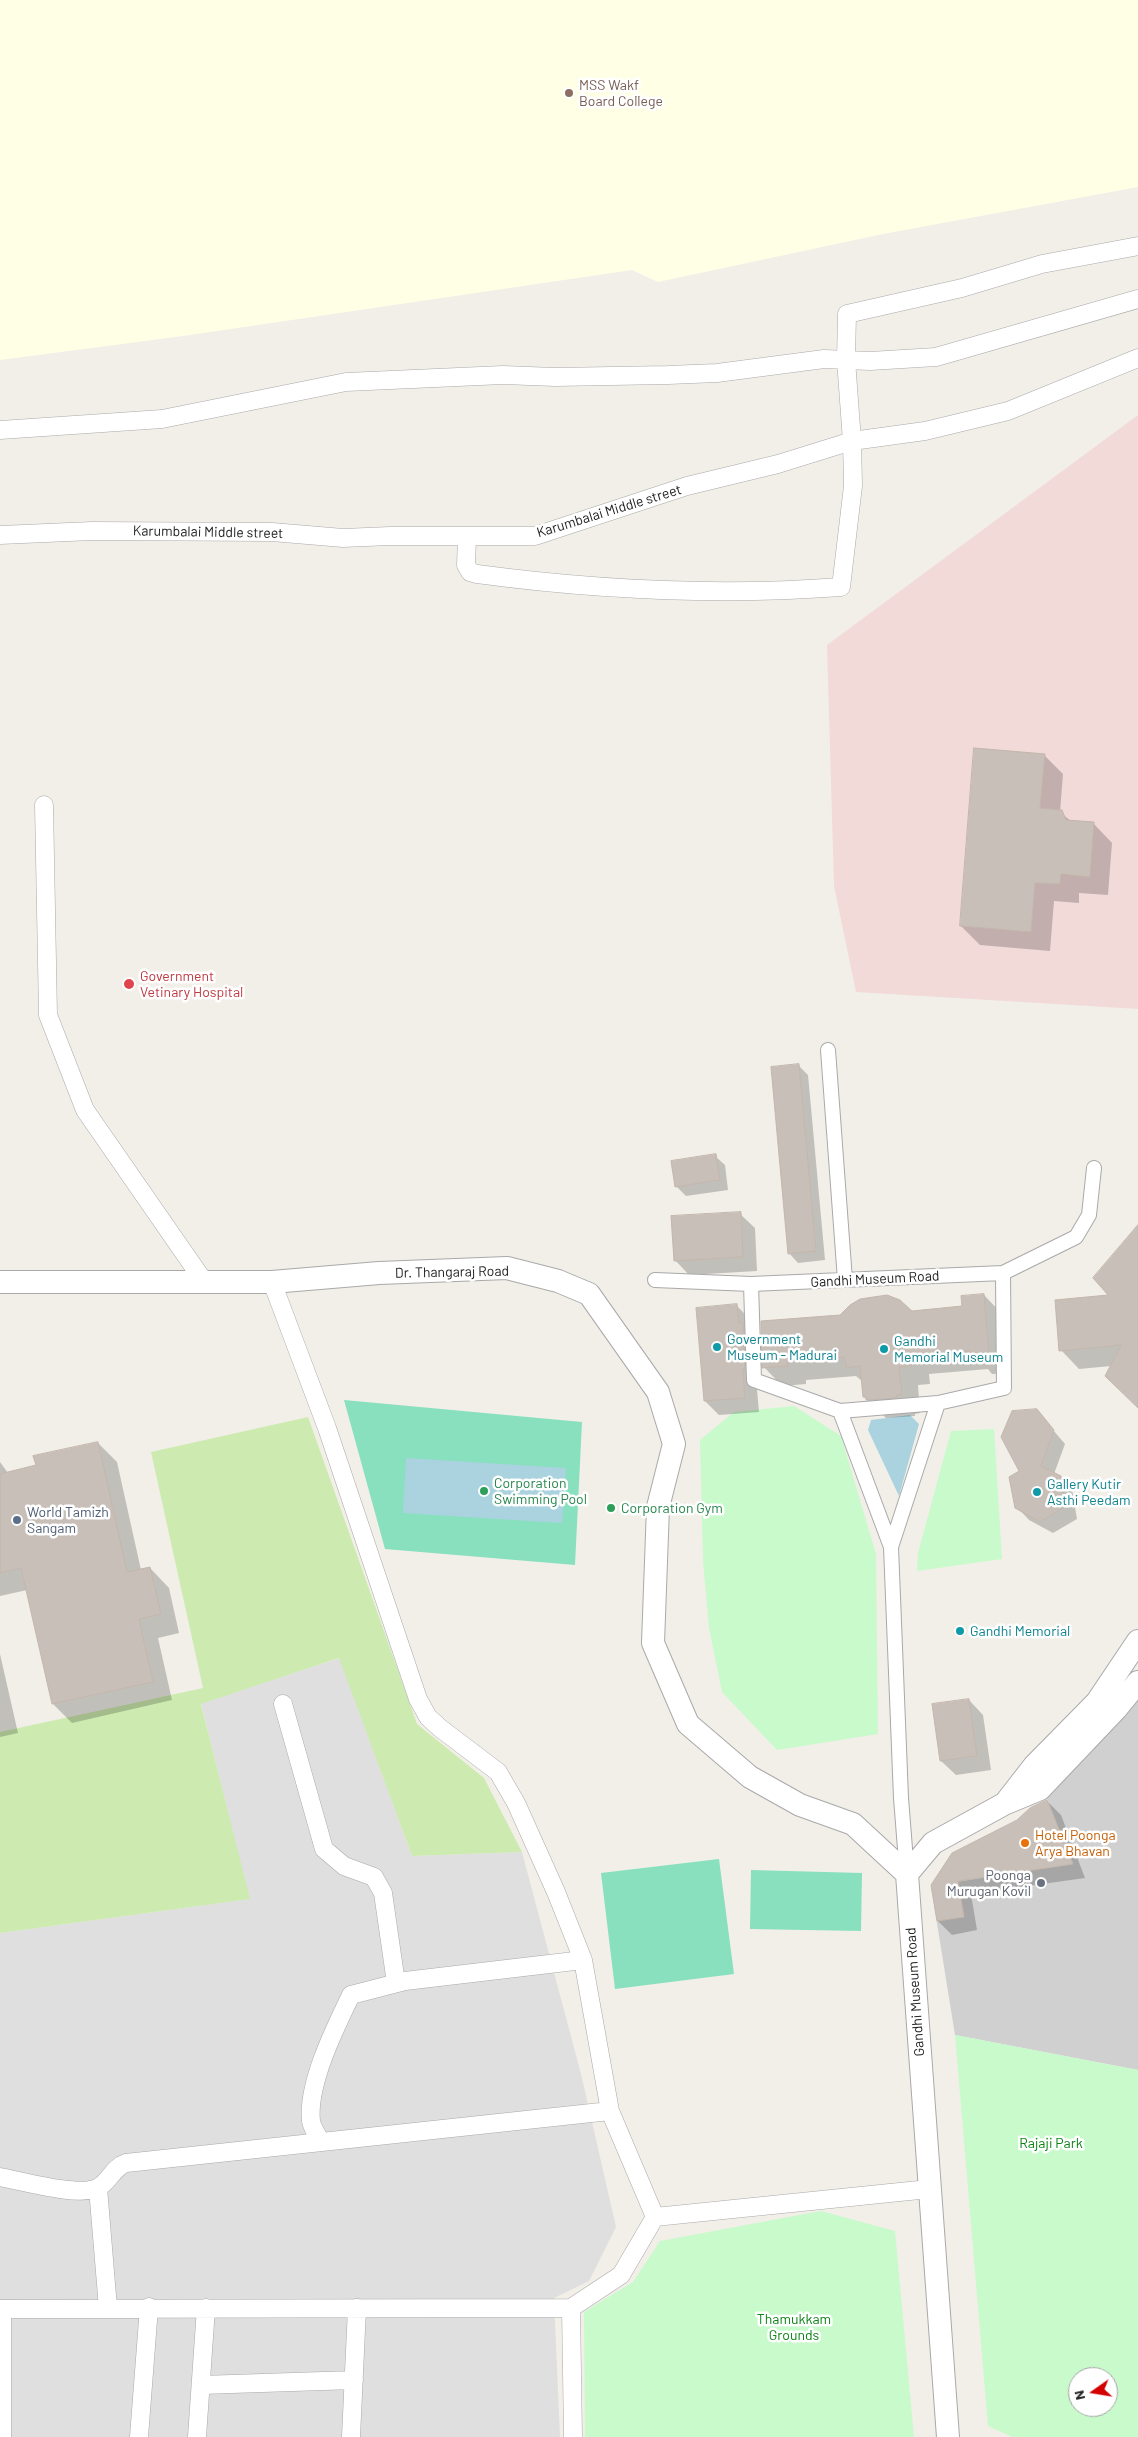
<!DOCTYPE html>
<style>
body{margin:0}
#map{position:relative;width:1138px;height:2437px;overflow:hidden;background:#f2efe9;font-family:Barlow,sans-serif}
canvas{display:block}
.north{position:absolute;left:1068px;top:2367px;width:50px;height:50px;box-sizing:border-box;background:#fff;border:1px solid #a7a7a7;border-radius:50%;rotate:257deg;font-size:14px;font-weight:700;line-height:20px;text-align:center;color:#222}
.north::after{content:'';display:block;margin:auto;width:18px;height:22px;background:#d40000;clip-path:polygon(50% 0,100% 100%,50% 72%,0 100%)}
</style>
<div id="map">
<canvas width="1138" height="2437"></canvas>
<div class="north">N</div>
</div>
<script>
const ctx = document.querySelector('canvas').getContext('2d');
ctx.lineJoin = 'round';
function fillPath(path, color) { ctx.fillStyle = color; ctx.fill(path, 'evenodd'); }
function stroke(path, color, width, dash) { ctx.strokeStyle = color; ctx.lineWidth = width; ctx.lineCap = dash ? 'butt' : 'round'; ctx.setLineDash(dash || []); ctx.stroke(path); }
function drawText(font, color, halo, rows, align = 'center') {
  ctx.font = font + ' Barlow,sans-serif'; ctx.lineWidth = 5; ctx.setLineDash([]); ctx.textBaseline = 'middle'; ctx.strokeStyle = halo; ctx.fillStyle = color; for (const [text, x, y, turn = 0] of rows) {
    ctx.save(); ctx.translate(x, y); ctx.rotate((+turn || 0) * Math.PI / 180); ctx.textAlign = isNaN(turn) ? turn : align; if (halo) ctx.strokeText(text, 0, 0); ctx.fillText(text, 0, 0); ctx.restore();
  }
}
fillPath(new Path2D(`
 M340 1658 412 1856 522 1852 581 2074 616 2227 589 2281 554 2298 560 2437H0V1933L249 1899 201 1703Z`), '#e0dfdf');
fillPath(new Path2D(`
 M1138 415V1009L856 992 834 886 827 645Z`), '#f2dad9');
fillPath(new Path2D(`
 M0 0H1138V187L883 234 658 282 632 270 183 336 0 360Z`), '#ffffe5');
fillPath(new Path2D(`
 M1138 1693V2070L955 2035 931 1886 1072 1864 1045 1793 1119 1723Z`), '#d0d0d0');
fillPath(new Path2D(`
 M308 1417 417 1724 484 1778 522 1852 412 1856 339 1658 201 1704 250 1899 0 1933V1732L203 1688 151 1452Z`), '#cdebb0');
fillPath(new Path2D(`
 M794 1406 841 1436 876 1554 878 1734 777 1750 722 1692 709 1628 703 1561 700 1440 734 1412Z
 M994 1429 1002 1559 917 1571 918 1553 951 1431Z
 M955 2035 1138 2070V2437H1012L988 2426ZM1078 2377H1108V2407H1078Z
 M821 2211 895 2231 914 2437H585L584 2312 633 2282 660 2241Z`), '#c8facc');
fillPath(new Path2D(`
 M344 1400 582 1422 575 1565 385 1549Z
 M719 1859 734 1974 615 1989 601 1873Z
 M751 1870 862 1873 861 1931 750 1929Z`), '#88e0be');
fillPath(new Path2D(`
 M910 1415 919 1424 899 1496 868 1430 871 1420Z
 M406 1458 566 1468 562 1523 403 1513Z`), '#aad3df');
fillPath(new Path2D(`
 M1044 755 1063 774 1060 812 1072 822 1093 823 1112 843 1108 895 1079 893V903L1054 901 1050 951 980 945 961 926Z
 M799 1066 808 1075 825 1260 798 1263 789 1253Z
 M715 1156 725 1165 728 1190 686 1196 676 1186Z
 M740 1214 755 1228 757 1271 689 1275 675 1260Z
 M1138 1227V1407L1111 1366 1079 1369 1061 1350 1110 1296Z
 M984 1295 1002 1314 1008 1373 992 1374 988 1369 929 1374 930 1384 918 1385 920 1413 915 1414V1416L886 1418 864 1397 863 1382 856 1376 806 1380V1384L782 1386 764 1367 912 1312 964 1307Z
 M737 1306 751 1320 759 1412 719 1415 705 1401Z
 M1036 1410 1065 1444 1054 1474 1072 1489 1077 1519 1053 1533 1029 1520 1017 1507 1020 1472Z
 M98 1443 117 1462 141 1570 150 1568 169 1588 179 1633 158 1638 172 1700 72 1723 53 1704 27 1590 0 1596V1462L8 1473 37 1466Z
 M0 1654 18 1733 0 1737Z
 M969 1700 983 1715 991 1770 956 1775 941 1761Z
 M1047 1801 1061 1815 1085 1878 971 1894 977 1930 952 1935 938 1921 932 1885Z`), '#0003');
const building = new Path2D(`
 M974 748 1045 754 1040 808 1062 810 1066 820 1094 822 1090 877 1061 874 1060 884 1035 883 1031 932 960 926Z
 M799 1064 816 1251 788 1254 771 1067Z
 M716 1154 720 1180 675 1187 671 1161Z
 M741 1212 743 1257 674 1261 671 1216Z
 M1138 1225V1408L1105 1376 1121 1345 1059 1351 1055 1300 1108 1295 1093 1278Z
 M984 1294 989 1354 972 1356 970 1351 911 1356 912 1366 899 1367 902 1394 897 1395V1398L866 1400V1397H863L860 1366 846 1368 845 1357 788 1362V1366L762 1368 761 1321 840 1315 850 1305 860 1299 887 1295 900 1300 912 1311 962 1306 961 1296Z
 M737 1304 739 1323H743L745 1369H743L745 1398 704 1401 696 1308Z
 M1037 1409 1054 1430 1041 1466 1061 1476 1065 1507 1040 1522 1015 1508 1009 1477 1019 1471 1001 1437 1012 1411Z
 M98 1442 127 1572 150 1567 161 1614 139 1619 153 1682 52 1704 21 1568 0 1573V1474L36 1465 33 1456Z
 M969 1699 977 1756 940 1761 932 1704Z
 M1047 1800 1073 1864 958 1881 964 1917 937 1921 931 1885 952 1853 1017 1820 1030 1808Z`);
fillPath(building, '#c7bfb8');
stroke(building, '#c4b6ab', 1);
const pedestrian = new Path2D(`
 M828 1050 845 1280
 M1003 1273 1076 1237 1089 1215 1094 1168
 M655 1280 751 1284
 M840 1411 938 1403 1004 1388 1003 1273 751 1284 754 1380 840 1411 891 1547 938 1403
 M891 1547 901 1798 907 1874`);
const minor = new Path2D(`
 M0 430 162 419 346 382 503 375 555 377 668 375 717 373 824 359 870 361 936 357 1138 299
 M0 535 92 531 272 532 343 538 390 536H535L687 486 778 464 852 441 925 431 1008 411 1138 358
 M467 537 466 565 470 572 477 574C597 590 720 596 841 587L853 486 852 441 846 360 847 314 962 288 1042 264 1138 246
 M44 805 48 1015 85 1110 205 1283
 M272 1282 327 1428 418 1699 428 1717 440 1728 498 1772 516 1803 556 1892 583 1960 610 2111
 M283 1704 324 1849 344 1866 374 1877 383 1893 396 1983
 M321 2142C318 2136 312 2128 311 2121 307 2084 335 2028 351 1995L405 1981 583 1960
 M0 2177C22 2181 79 2197 97 2188 109 2183 112 2168 126 2163L610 2111 655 2217 929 2189
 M98 2188 108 2308
 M571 2308 573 2437
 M0 2309 571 2308 621 2275 655 2217
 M2 2309V2437
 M201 2385 354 2380
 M139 2437 149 2307
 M197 2437 206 2308
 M351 2437 357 2308`);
const tertiary = new Path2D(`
 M0 1282H272L379 1273 507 1268 558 1281 589 1294 658 1392 674 1444 658 1507 653 1643 688 1724 750 1777 800 1805 853 1824 907 1874
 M1006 1802 1034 1766 1097 1702 1138 1641
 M907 1874 948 2437
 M907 1874 933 1843 1004 1804 1040 1789 1116 1709 1138 1682`);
stroke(pedestrian, '#a9a9a9', 16);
stroke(minor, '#a9a9a9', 19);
stroke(tertiary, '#a9a9a9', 24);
stroke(pedestrian, '#fff', 14);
stroke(minor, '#fff', 18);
stroke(tertiary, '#fff', 22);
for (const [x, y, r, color] of [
 [569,93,5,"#8d6e63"],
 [129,984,6,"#e0444e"],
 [717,1347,5,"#0f9aa8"],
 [884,1349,5,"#0f9aa8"],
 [484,1491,5,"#2e9e5b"],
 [1037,1492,5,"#0f9aa8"],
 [611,1508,5,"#2e9e5b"],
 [17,1520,5,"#5c6f8a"],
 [960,1631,5,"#0f9aa8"],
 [1025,1843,5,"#e8710a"],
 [1041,1883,5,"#6b7280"]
]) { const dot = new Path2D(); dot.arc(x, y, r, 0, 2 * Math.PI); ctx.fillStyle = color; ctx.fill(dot); stroke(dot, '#fff', 2); }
drawText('14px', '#785e54', '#fff', [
 ["MSS Wakf",579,85],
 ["Board College",579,101]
], 'left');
drawText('14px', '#222', '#fff', [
 ["Karumbalai Middle street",609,511,-17],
 ["Karumbalai Middle street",208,532,1],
 ["Dr. Thangaraj Road",452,1272,-1],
 ["Gandhi Museum Road",875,1279,-3],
 ["Gandhi Museum Road",915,1992,-94]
]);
drawText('14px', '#be3a42', '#fff', [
 ["Government",140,976],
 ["Vetinary Hospital",140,992]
], 'left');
drawText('14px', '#0d838f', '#fff', [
 ["Government",727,1339],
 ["Museum - Madurai",727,1355],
 ["Gandhi",894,1341],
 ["Memorial Museum",894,1357],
 ["Gallery Kutir",1047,1484],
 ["Asthi Peedam",1047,1500],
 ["Gandhi Memorial",970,1631]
], 'left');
drawText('14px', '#27864d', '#fff', [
 ["Corporation",494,1483],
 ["Swimming Pool",494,1499],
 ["Corporation Gym",621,1508]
], 'left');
drawText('14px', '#4e5e75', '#fff', [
 ["World Tamizh",27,1512],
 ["Sangam",27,1528]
], 'left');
drawText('14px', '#c56008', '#fff', [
 ["Hotel Poonga",1035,1835],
 ["Arya Bhavan",1035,1851]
], 'left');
drawText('14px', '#5b616d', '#fff', [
 ["Poonga",1031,1875],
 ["Murugan Kovil",1031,1891]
], 'right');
drawText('14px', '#0c8416', '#fff', [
 ["Rajaji Park",1051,2143],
 ["Thamukkam",794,2319],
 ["Grounds",794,2335]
]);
</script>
